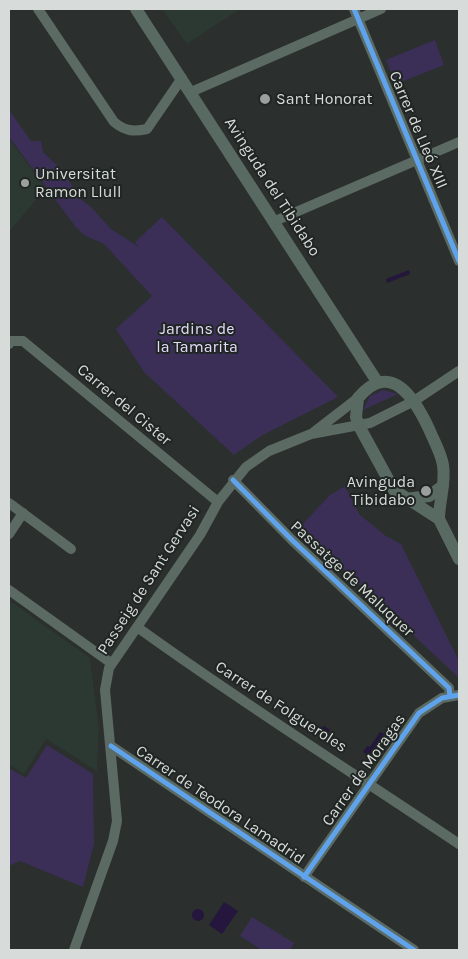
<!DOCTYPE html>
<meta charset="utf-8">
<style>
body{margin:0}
#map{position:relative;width:468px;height:959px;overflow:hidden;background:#2b2f2d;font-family:Karla,sans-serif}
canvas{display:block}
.frame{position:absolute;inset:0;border:10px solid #d7dbd9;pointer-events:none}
</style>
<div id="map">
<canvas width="468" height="959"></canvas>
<div class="frame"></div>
</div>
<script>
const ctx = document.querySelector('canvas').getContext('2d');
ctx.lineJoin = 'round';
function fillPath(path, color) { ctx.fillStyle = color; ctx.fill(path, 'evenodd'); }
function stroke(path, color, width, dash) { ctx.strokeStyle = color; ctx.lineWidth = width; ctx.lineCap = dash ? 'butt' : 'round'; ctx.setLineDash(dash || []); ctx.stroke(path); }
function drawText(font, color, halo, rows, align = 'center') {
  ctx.font = font + ' Karla,sans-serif'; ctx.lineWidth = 4; ctx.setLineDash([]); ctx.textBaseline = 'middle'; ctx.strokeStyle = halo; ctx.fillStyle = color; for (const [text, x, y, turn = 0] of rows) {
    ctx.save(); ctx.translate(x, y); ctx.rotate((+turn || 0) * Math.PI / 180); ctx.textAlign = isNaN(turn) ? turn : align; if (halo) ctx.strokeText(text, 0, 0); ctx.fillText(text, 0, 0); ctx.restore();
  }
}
fillPath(new Path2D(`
 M162 9H240L187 44Z
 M9 139 46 188 9 232Z
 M9 600 90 658 99 728 97 771 46 739 24 774 9 764Z`), '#2c3832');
fillPath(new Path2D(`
 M435 40 444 65 396 84 386 60Z
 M9 110 31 141H41L43 152 61 169 82 200 91 207 111 229 139 247 135 242 162 217 338 397 261 436 234 455 144 372 116 329 152 296 104 244 84 235 75 226 9 137Z
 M383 390 398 394 363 410 370 396Z
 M345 486 359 514 386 536 401 544 459 661V678L299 528 330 495Z
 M47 745 93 774 94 844 83 887 20 861 9 866V768L26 778Z
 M252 917 294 943 290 950H262L240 936Z`), '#3b2f57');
fillPath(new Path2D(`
 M409 270 410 274 387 283 386 279Z
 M306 719 321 729 324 726 330 730 326 736 304 722Z
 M380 732 384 734 369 756 363 752 367 746 370 747Z
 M224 902 238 911 222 934 209 925Z
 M192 915a6 6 0 1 1 12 0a6 6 0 1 1-12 0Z`), '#24163d');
stroke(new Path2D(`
 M38 9 114 122C125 131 133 132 147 129L182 78
 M354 9 459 261
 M191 92 381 9
 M275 221 459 142
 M9 344 11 341H23L218 502
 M314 432 358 398
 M233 480 292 540 449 688 450 696
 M9 503 71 549
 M9 534 23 513
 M9 590 111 663
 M137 627C242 703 352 772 459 844
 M111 746 414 950
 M304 877 419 713 442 698 459 695
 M74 950 113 841 117 821 105 690 109 668 200 535 218 502 246 467 269 451 311 434 370 423 414 401 459 371`), '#5b6a63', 10);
stroke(new Path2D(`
 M136 9 378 383
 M406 499 429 496 443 486
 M439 519C439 501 446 484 443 465 441 453 434 441 429 429 415 399 391 359 358 398L356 417 359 426 394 490 439 519 459 559`), '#596a63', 12);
stroke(new Path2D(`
 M354 9 459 261
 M233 480 292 540 449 688 450 696
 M111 746 414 950
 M304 877 419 713 442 698 459 695`), '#60a3ed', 5);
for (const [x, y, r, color] of [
 [265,99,6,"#9b9f9d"],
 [25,183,5,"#9b9f9d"],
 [426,491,6,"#9b9f9d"]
]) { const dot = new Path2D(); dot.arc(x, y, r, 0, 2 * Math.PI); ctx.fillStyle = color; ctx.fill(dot); stroke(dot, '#202623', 2); }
drawText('16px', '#d7dbd9', '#202623', [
 ["Sant Honorat",276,99],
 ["Universitat",35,174],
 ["Ramon Llull",35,192],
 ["Avinguda",415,482,"right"],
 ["Tibidabo",415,500,"right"]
], 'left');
drawText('16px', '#d7dbd9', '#202623', [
 ["Carrer de Lleó XIII",418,130,67],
 ["Avinguda del Tibidabo",272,187,57],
 ["Carrer del Cister",124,405,40],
 ["Passatge de Maluquer",352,579,43],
 ["Passeig de Sant Gervasi",149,580,-57],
 ["Carrer de Folgueroles",281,707,33],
 ["Carrer de Moragas",364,770,-55],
 ["Carrer de Teodora Lamadrid",220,805,34]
]);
drawText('16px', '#e2dafa', '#202623', [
 ["Jardins de",197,329],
 ["la Tamarita",197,347]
]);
</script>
